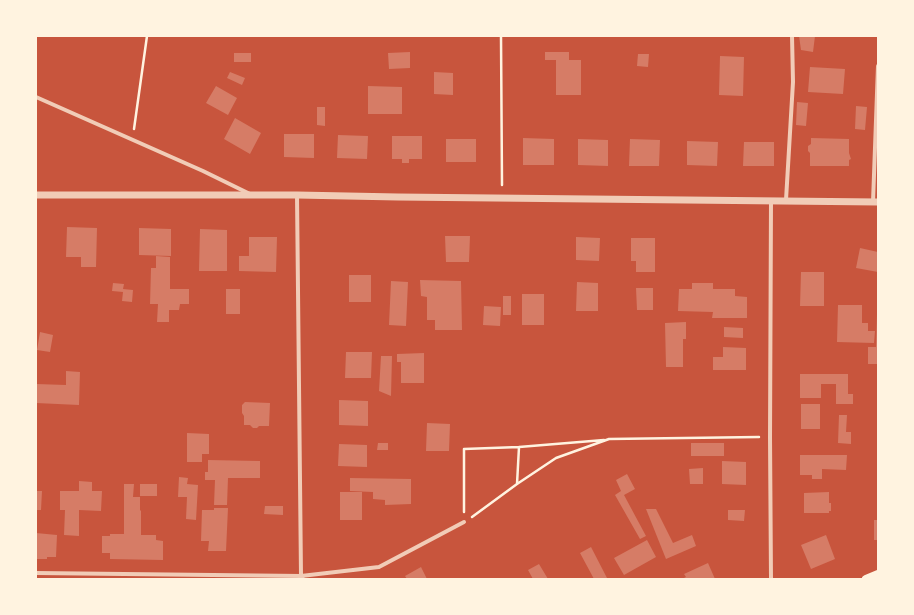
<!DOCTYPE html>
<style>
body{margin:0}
#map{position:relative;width:914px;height:615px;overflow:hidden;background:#c8553d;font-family:Barlow,sans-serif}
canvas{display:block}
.frame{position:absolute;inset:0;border:37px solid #fff3e0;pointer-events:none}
</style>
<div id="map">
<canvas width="914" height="615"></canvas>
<div class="frame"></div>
</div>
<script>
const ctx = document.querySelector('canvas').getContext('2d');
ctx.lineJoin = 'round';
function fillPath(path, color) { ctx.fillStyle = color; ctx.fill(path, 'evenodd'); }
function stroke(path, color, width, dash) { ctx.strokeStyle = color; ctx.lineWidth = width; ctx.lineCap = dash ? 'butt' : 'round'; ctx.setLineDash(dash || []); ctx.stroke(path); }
fillPath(new Path2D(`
 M799 36H815L813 52 801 50Z
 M410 52V68L389 69 388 53Z
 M545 52H569V60H581V95H556V60H545Z
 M234 53H251V62H234Z
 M638 54H649L648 67 637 66Z
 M720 56 744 57 743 96 719 95Z
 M810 67 845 69 843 94 808 92Z
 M230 72 245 78 242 85 227 78Z
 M434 72 453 73V95L434 94Z
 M216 86 237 98 228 115 206 103Z
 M368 86 402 87V114H368Z
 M797 102 808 103 806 126 796 125Z
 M856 106 867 107 865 130 855 129Z
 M317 107H325V126L317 125Z
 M235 118 261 133 250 154 224 139Z
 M284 134H314V158L284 157Z
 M338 135 368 136 367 159 337 158Z
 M392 136H422V159H409V163H402V159H392Z
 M523 138 554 139V165H523Z
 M811 138 849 139V153L851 159 849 160V166H810V153L808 151V146L811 144Z
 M446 139H476V162H446Z
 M578 139 608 140V166L578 165Z
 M630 139 660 140 659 166H629Z
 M687 141 718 142 717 166 687 165Z
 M744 142H774V166H743Z
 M67 227 97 228 96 267H81V257H66Z
 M139 228 171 229V256L139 255Z
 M200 229 227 230V271H199Z
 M445 236H470L469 262H446Z
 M249 237H277L276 272 239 271V256H249Z
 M576 237 600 238 599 261 576 260Z
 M631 238H655V272H636V261H631Z
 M860 248 878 252V272L856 268Z
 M156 256 170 257V289H189V304H180L179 310H169V322H157L158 304H150L151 268H156Z
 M801 272H824V306H800Z
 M349 275H371V302H349Z
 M420 280 461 281 462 330H435V320H427V297L421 296Z
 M391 281 408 282 406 326 389 325Z
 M577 282 598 283V311H576Z
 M113 283 124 284 123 289 133 290 132 302 122 301 123 292 112 291Z
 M692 283H713V289H735V296L747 297V318H712L713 312 678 311 679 289H692Z
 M636 288H653V310H637Z
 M226 289H240V314H226Z
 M522 294H544V325H522Z
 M503 296H511V315H503Z
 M838 305H862V323H868V331H875L874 343 837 342Z
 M484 306 501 307 500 326 483 325Z
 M877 314H878V364H868V347H876Z
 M686 322V339H683V367H666L665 323Z
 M724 327 743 328V338L724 337Z
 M40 332 53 335 50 352 37 350Z
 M723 347 746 348V370H713V357H723Z
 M346 352H372L371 378H345Z
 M424 353V383H401V362H397V354Z
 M381 356H392L391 396 379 391Z
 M66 371 80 372 79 405 36 403V384L66 385Z
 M800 374H848V394H853V404H836V384H821V398H800Z
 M339 400 368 401V426L339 425Z
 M245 402 270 403 269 426H259L257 428H253L250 425H244V416L242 413V405Z
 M801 404H820V429H801Z
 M839 415H847L846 432H851V444L838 443Z
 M427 423 450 424 449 451H426Z
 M187 433 209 434V454H202V462H187Z
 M378 443H388V450H377Z
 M691 443H724V456H691Z
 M339 444 367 445V467L338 466Z
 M800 455H847L846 470 822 469V479H812V475H800Z
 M208 460 260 461V478H228L227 505H214L215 480H205V472H208Z
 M722 461 746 462V485L722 484Z
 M703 468V484H690L689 469Z
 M627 474 635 489 624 495 646 536 640 539 615 495 621 491 616 480Z
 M179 477 188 478 187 484 198 485 196 520 186 519 187 497H178Z
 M350 478 411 479V504L385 505V500L373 499V492L350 491Z
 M79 481 92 482V491H102L101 511 79 510V536L64 535 65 510H60V491H79Z
 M124 484H134L133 497H140V511L141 510V535H156V540L163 541V560L110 559V553H102V536H110V534H124Z
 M140 484H157V496H140Z
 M36 491H42L41 510H36Z
 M340 492H362V520H340Z
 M829 492V503H831V511H829V513H804V493Z
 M265 506H283V515L264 514Z
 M214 508H228L226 551H208L209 541H201L202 510H214Z
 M646 509H656L673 543 692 535 696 546 666 559Z
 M728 510H745L744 521 728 520Z
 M874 520H878V540H874Z
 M36 533 57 535 56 557H47V559H36Z
 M826 535 835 559 811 569 801 545Z
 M647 540 656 557 624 575 614 558Z
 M591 547 607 578 605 579H594L580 553Z
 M708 563 715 579H682L686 577 684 574Z
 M539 564 548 579H533L528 570Z
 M421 567 427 579H407L405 576Z`), '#d67c66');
stroke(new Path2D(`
 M501 36 502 185
 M134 129 147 36
 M519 447 604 440
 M464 512V449L519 447 517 484
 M472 517 517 484 556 458 609 439 759 437`), '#fff3e0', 2.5);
stroke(new Path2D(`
 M36 97 203 171 250 194
 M297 195 301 576 303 579
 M786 200 793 82 792 36
 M771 201 770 437 771 579
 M873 202 878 66
 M36 573 301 576 379 567 464 522`), '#f1ccb7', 4);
stroke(new Path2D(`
 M36 195H297L398 197 878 202`), '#f1ccb7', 7);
stroke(new Path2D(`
 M866 579 878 574`), '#fff3e0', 8);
</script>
